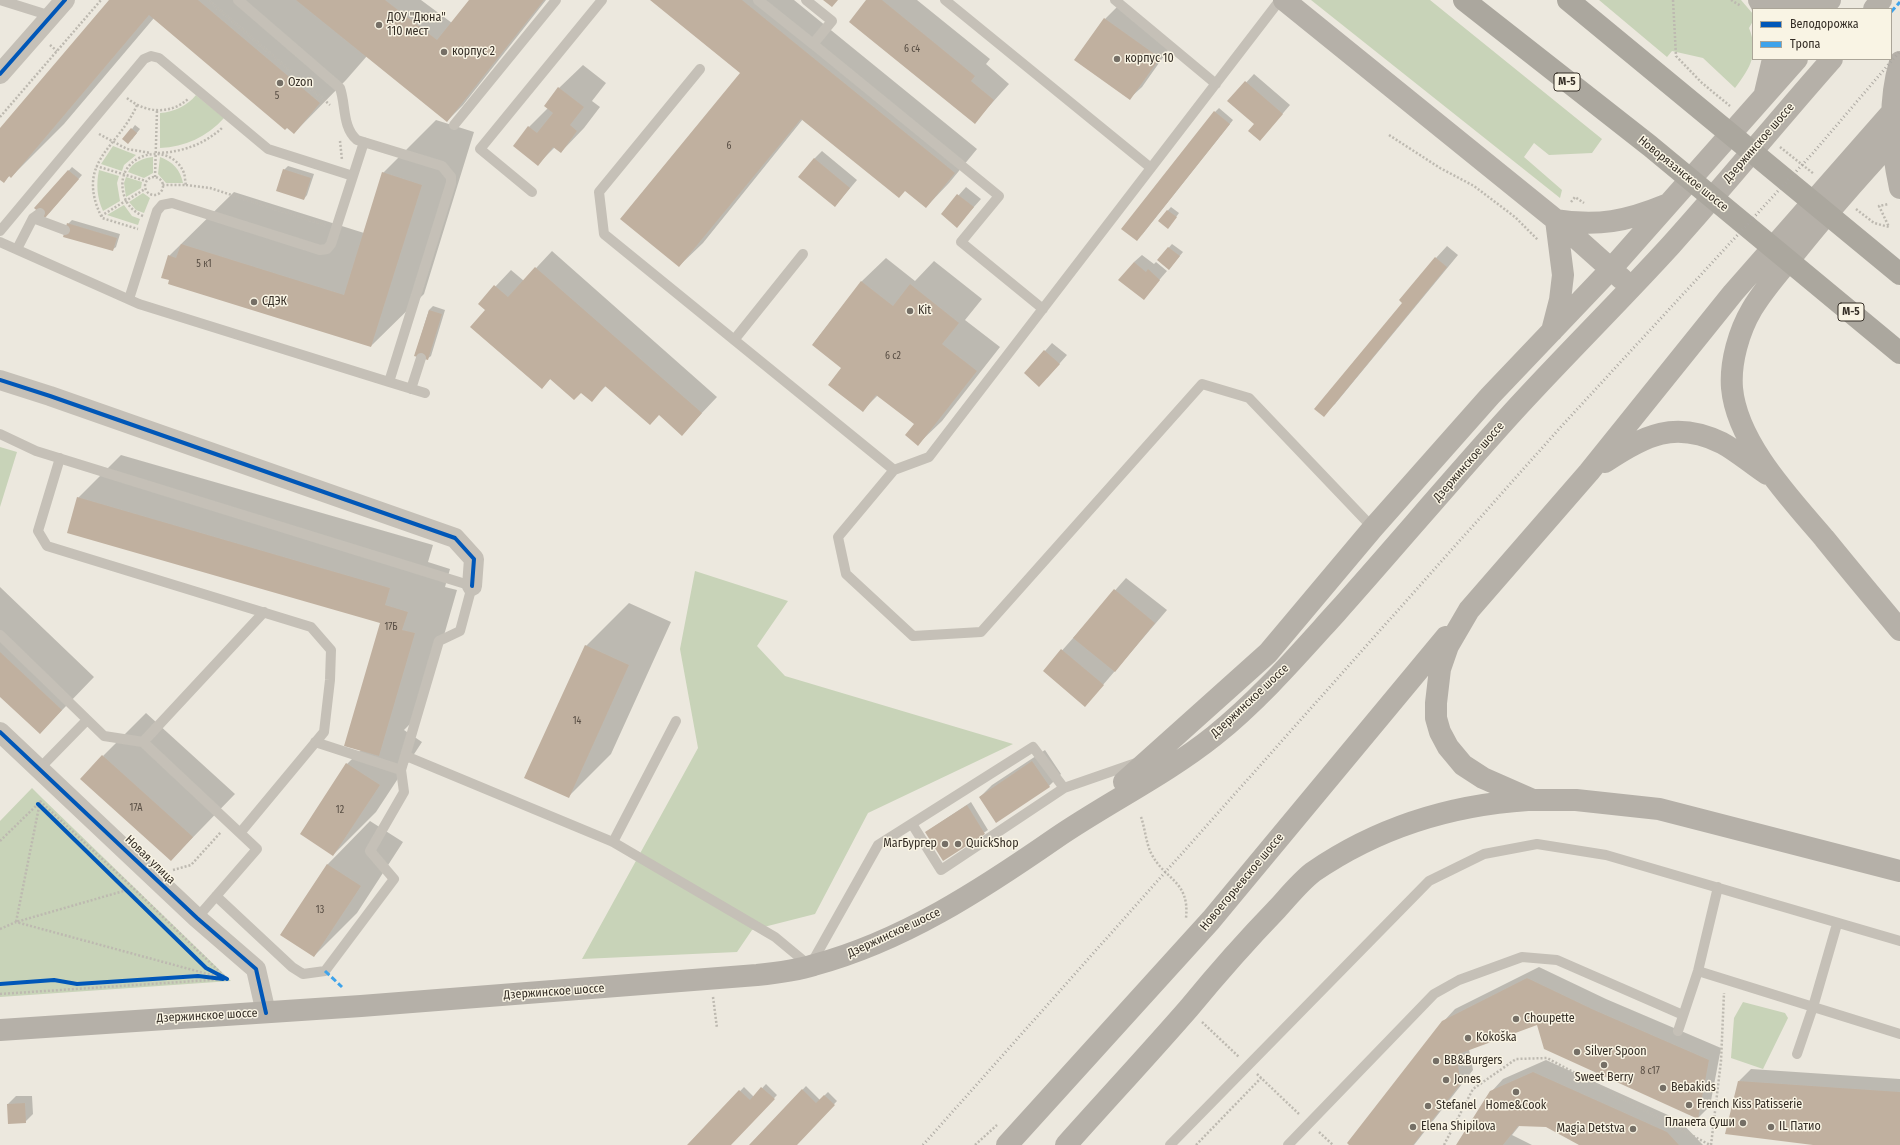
<!DOCTYPE html>
<meta charset="utf-8">
<style>
body{margin:0}
#map{position:relative;width:1900px;height:1145px;overflow:hidden;background:#ece8de;font-family:"Fira Sans Condensed",sans-serif}
canvas{display:block}
.legend{position:absolute;left:1752px;top:8px;width:140px;height:52px;box-sizing:border-box;background:#f9f4e4;border:1px solid #aba598;margin:0;padding:5px 7px;list-style:none;font-size:12px;color:#352e26}
.legend li{display:flex;align-items:center;gap:8px;height:20px}
.legend b{width:20px;border:1px solid #aba598}
</style>
<div id="map">
<canvas width="1900" height="1145"></canvas>
<ul class="legend">
<li><b style="height:5px;background:#0057b8"></b>Велодорожка</li>
<li><b style="height:5px;background:#3ea3eb"></b>Тропа</li>
</ul>
</div>
<script>
const ctx = document.querySelector('canvas').getContext('2d');
ctx.lineJoin = 'round';
function fillPath(path, color) { ctx.fillStyle = color; ctx.fill(path, 'evenodd'); }
function stroke(path, color, width, dash) { ctx.strokeStyle = color; ctx.lineWidth = width; ctx.lineCap = dash ? 'butt' : 'round'; ctx.setLineDash(dash || []); ctx.stroke(path); }
function drawText(font, color, halo, rows, align = 'center') {
  ctx.font = font + ' "Fira Sans Condensed",sans-serif'; ctx.lineWidth = 3; ctx.setLineDash([]); ctx.textBaseline = 'middle'; ctx.strokeStyle = halo; ctx.fillStyle = color; for (const [text, x, y, turn = 0] of rows) {
    ctx.save(); ctx.translate(x, y); ctx.rotate((+turn || 0) * Math.PI / 180); ctx.textAlign = isNaN(turn) ? turn : align; if (halo) ctx.strokeText(text, 0, 0); ctx.fillText(text, 0, 0); ctx.restore();
  }
}
fillPath(new Path2D(`
 M1311 0H1430L1602 139 1592 153 1549 155 1534 143 1524 157 1562 190 1560 198Z
 M1599 0H1741L1753 14V21L1749 28C1759 53 1751 67 1735 88L1703 58 1672 51 1667 57Z
 M196 95 224 118C207 137 185 147 160 148V113C174 112 187 106 196 95Z
 M113 146 136 155 124 165 122 171 101 164Z
 M153 157V173L144 178 128 172C132 162 144 158 153 157Z
 M160 157C173 162 180 169 183 183H166L158 174Z
 M99 170 119 176 117 183 120 201 103 211C97 198 96 184 99 170Z
 M126 177 142 182 141 188 126 197 124 183Z
 M143 193 150 198 144 213 136 210 129 202Z
 M124 205 132 216 140 219 138 225 107 215Z
 M0 447 17 452 0 507Z
 M695 571 788 601 757 646 785 676 1013 744 868 813 815 914 752 930 737 952 582 959 698 748 680 649Z
 M32 788 43 799 231 981 0 997V821Z
 M1743 1002 1785 1013 1788 1018 1763 1069 1731 1058 1734 1018Z`), '#c8d3b8');
fillPath(new Path2D(`
 M110 0H421L452 23 470 0H546L463 105 447 121 367 56 346 80 294 133 154 18 64 124 11 177 10 175 4 182 0 179V130Z
 M651 0H794L977 149 949 183 926 207 906 190 803 119 703 243 679 266 741 73Z
 M868 0H917L990 59 986 64 1009 84 975 122Z
 M1117 7 1171 46 1142 87 1130 98 1105 19Z
 M583 65 606 83 592 101 600 107 584 128 561 152 555 147 538 164 529 127 548 108 559 88Z
 M1254 74 1290 105 1260 140 1256 124 1229 101Z
 M1219 108 1233 120 1141 236 1215 112Z
 M436 120 474 132 424 294 371 346 169 256 234 192 364 233 383 173Z
 M135 125 140 129 132 139V129Z
 M822 151 857 180 835 206 814 159Z
 M288 166 314 174 307 195 304 199 284 170Z
 M72 167 82 175 49 213 36 208Z
 M966 187 981 199 957 226 942 214Z
 M1171 207 1179 213 1171 224 1159 220Z
 M72 220 120 234 116 247 112 250 68 224Z
 M1172 244 1183 252 1169 269 1158 260Z
 M1447 246 1458 255 1335 404 1323 415 1436 258Z
 M552 251 717 397 682 434 659 414 606 386 591 400 582 392 551 378 542 388 486 310 479 304 511 270 524 281Z
 M1142 255 1154 264 1156 262 1167 271 1143 299 1134 262Z
 M886 258 915 281 934 261 982 299 965 320 1000 347 942 421 918 444 915 424 878 395 863 410 843 368 813 344 862 281Z
 M433 306 445 310 431 356 427 359 415 355 429 310Z
 M1052 343 1067 355 1047 378 1045 351Z
 M121 455 433 545 428 562 450 569 445 587 457 590 422 712 404 730 422 742 376 812 333 855 347 764 361 750 381 623 78 498Z
 M1126 578 1167 610 1085 706 1044 671Z
 M0 587 94 677 40 733 0 695Z
 M629 603 671 622 611 754 568 797 586 646Z
 M146 713 235 794 171 860 103 756Z
 M1045 750 1061 774 1049 786 980 797 992 785Z
 M971 802 988 830 943 859 926 832Z
 M370 821 403 842 357 913 314 956 282 935 328 864Z
 M1539 967 1606 999 1721 1048 1710 1106 1698 1118 1538 1023 1469 1049 1473 1070 1414 1145H1351L1443 1022 1455 1009Z
 M1546 1060 1679 1120 1703 1145H1581L1547 1126 1520 1125 1512 1135 1532 1145H1458L1491 1092 1503 1079Z
 M1751 1069 1900 1079V1145H1822L1739 1081Z
 M766 1084 777 1095 730 1145H689L744 1087 754 1097Z
 M806 1086 820 1100 828 1092 837 1101 796 1145H751Z
 M16 1096H32L33 1114 25 1122 8 1104Z`), '#0003');
fillPath(new Path2D(`
 M109 0H198L320 103 294 134 287 128 285 130 149 15 11 178 9 176 4 183 0 180V128Z
 M296 0H385L437 40 469 0H544L447 122Z
 M650 0H742L955 173 926 208 905 191 899 198 801 119 679 267 620 219 740 73Z
 M823 0H838L832 7Z
 M866 0H882L975 76 971 81 994 100 975 124 849 22Z
 M1104 18 1160 58 1130 100 1074 60Z
 M1245 81 1283 114 1260 141 1248 131 1254 124 1227 101Z
 M558 87 584 107 570 125 577 131 561 153 553 147 538 166 513 146 528 126 537 133 553 113 544 106Z
 M1214 111 1230 124 1137 241 1121 229Z
 M131 128 137 133 128 144 122 139Z
 M814 158 850 188 835 207 798 177Z
 M283 169 311 178 304 200 276 191Z
 M68 170 79 179 45 218 34 208Z
 M382 172 422 185 371 347 168 284 169 280 161 278 168 255 176 258 181 244 344 295Z
 M957 194 974 207 957 228 941 214Z
 M1167 210 1177 217 1168 229 1158 221Z
 M67 223 117 238 113 251 63 237Z
 M1168 247 1180 256 1169 270 1157 260Z
 M1435 257 1447 267 1324 417 1314 409 1402 303 1399 300Z
 M1134 262 1146 272 1148 269 1160 280 1144 300 1118 280Z
 M535 267 702 413 682 436 659 415 650 425 605 386 592 402 581 393 574 400 550 379 542 389 470 327 485 310 478 304 494 285 508 297Z
 M861 281 893 306 910 284 959 323 942 344 977 371 918 446 905 435 914 424 876 395 863 412 828 385 841 368 812 345Z
 M429 310 442 314 428 360 414 356Z
 M1044 350 1060 364 1039 387 1024 373Z
 M77 497 390 588 385 605 408 612 402 630 415 633 379 756 344 746 380 623 67 533Z
 M1114 589 1155 623 1115 672 1073 638Z
 M585 645 629 665 569 798 524 778Z
 M1061 649 1104 685 1085 707 1043 671Z
 M0 652 62 710 40 734 0 697Z
 M102 755 193 837 171 861 80 779Z
 M1032 761 1050 787 996 823 979 797Z
 M346 763 380 785 333 856 300 834Z
 M967 805 985 834 943 861 925 832Z
 M327 864 361 886 314 957 280 935Z
 M1527 978 1594 1010 1709 1060 1698 1119 1544 1049 1537 1025 1456 1055 1461 1083 1413 1145H1349L1347 1143 1442 1021Z
 M1533 1072 1667 1132 1679 1145H1579L1546 1127 1518 1126 1503 1145H1456L1490 1091Z
 M1738 1081 1900 1092V1145H1813L1725 1134Z
 M761 1087 775 1099 731 1145H687L739 1090 750 1100Z
 M802 1089 816 1103 824 1095 835 1105 797 1145H749Z
 M25 1103 26 1123 8 1124 7 1104Z`), '#c0b09f');
stroke(new Path2D(`
 M208 0 330 105
 M1673 0 1676 56 1702 83 1730 106
 M1731 0 1741 6
 M50 45 57 51
 M127 98C145 113 170 115 188 99
 M137 105C118 149 74 161 102 218L138 229
 M0 117 101 0
 M99 134 127 149 151 153
 M1389 135 1440 168 1474 186 1515 217 1538 240
 M340 141 342 160
 M1780 147 1814 174
 M158 153C183 152 205 144 223 127
 M96 166 146 181
 M155 177 157 110
 M145 186a9 9 0 1 1 18 0a9 9 0 1 1-18 0Z
 M186 185 210 188 325 225
 M1571 202 1575 197 1584 203
 M1856 209 1874 223 1889 227 1879 206 1889 204
 M101 216 145 189
 M143 216C132 211 125 203 123 191 116 154 170 139 184 173 185 176 185 181 186 185H162
 M40 801 131 886 227 979
 M40 802 16 922 127 890
 M1141 817C1145 828 1146 843 1151 853 1164 880 1190 880 1186 918
 M0 841 41 801
 M173 870 191 865 221 832
 M0 929 16 922 226 979
 M0 994 225 979
 M713 997 717 1028
 M1202 1022 1239 1057
 M1257 1074 1300 1115
 M1319 1132 1333 1145
 M975 1145 997 1125
 M1196 1145 1261 1078
 M1444 1145 1473 1089 1516 1059 1547 1058 1710 1145
 M1711 1145 1721 1061 1724 993`), '#bdb9b0', 2.5, [2, 2]);
stroke(new Path2D(`
 M0 0 51 16
 M758 0 813 44
 M806 0 832 21 813 44 999 196 961 242 1043 309
 M945 0 1151 168
 M1115 0 1216 84
 M700 69 599 192 604 234 894 470 929 457 1280 0
 M454 125 556 0
 M532 192 480 149 602 0
 M33 218 65 230
 M0 231 144 59 151 56 159 58 268 149 353 176
 M0 242 139 304 389 382 451 183V177L442 166 357 140C342 127 346 105 340 88L238 0
 M17 249 33 218 40 213
 M129 299 157 211 162 205 172 203 320 250 327 249 331 244 364 142
 M734 340 803 254
 M389 382 425 393
 M411 389 421 358
 M0 434 36 451 472 586 460 631 439 641 401 770 404 792 370 851 394 879 325 971 303 974 292 967 216 896
 M60 458 38 531 47 546 311 627 331 650 330 680 324 732 240 833
 M894 470 838 537 846 574 913 636 981 632 1202 384 1249 398 1373 528
 M0 635 104 736 143 742 257 849 197 918
 M143 742 264 612
 M315 742 401 770
 M406 756 613 842 775 937 810 966 878 845 1033 747 1064 788
 M39 769 87 720
 M912 824 941 870 1064 788 1136 763
 M613 842 676 721
 M1698 971 1900 1034
 M1678 1031 1698 971 1718 887
 M1797 1054 1813 1007 1837 924
 M1170 1145 1429 881 1484 854 1537 844 1606 855 1900 941
 M1288 1145 1434 994 1459 980 1522 957 1557 960 1683 1015`), '#c5c0b7', 10);
stroke(new Path2D(`
 M0 74 65 0
 M0 380 50 396 455 538 474 559 472 586
 M0 732 197 918 256 969 266 1013`), '#c5c0b7', 20);
stroke(new Path2D(`
 M1284 0 1556 220 1622 279
 M1759 0 1764 9
 M1777 0C1794 5 1813 5 1830 0
 M1874 9 1881 0
 M1900 62C1888 103 1891 147 1900 188
 M1765 93 1773 59
 M1900 103 1733 293 1589 472 1469 610 1448 646 1440 669 1436 703V718L1440 732 1448 747 1463 765 1483 778 1533 800H1576L1659 809 1900 871
 M1900 132C1865 170 1831 208 1799 248 1783 268 1765 287 1752 309 1739 331 1730 362 1732 388 1737 443 1790 498 1824 538 1849 569 1875 600 1900 630
 M1556 220C1598 227 1627 221 1666 205
 M1552 331 1560 300 1563 275 1556 220
 M1605 462C1645 435 1675 420 1722 443 1737 451 1753 465 1767 474
 M1124 782 1268 653 1373 528 1490 396 1611 269 1797 59
 M0 1030 361 1006 757 975C776 973 795 971 814 965 903 941 981 890 1056 838 1107 803 1165 775 1214 736 1259 700 1297 656 1336 613 1395 547 1452 479 1512 413 1564 356 1619 302 1671 245 1726 184 1778 120 1832 59
 M1007 1145 1211 920 1446 637
 M1066 1145C1107 1099 1149 1054 1189 1008 1217 974 1246 941 1277 909 1288 897 1300 882 1313 872 1377 828 1451 805 1528 800`), '#b5b0a8', 22);
stroke(new Path2D(`
 M1464 0 1650 146 1900 353
 M1568 0 1900 274`), '#aba79e', 22);
stroke(new Path2D(`
 M923 1145 1558 430 1813 153 1900 51`), '#aca8a2', 3, [1, 3]);
stroke(new Path2D(`
 M1891 12 1900 2
 M325 971 342 987`), '#3ea3eb', 3, [6, 3]);
stroke(new Path2D(`
 M0 74 65 0
 M0 380 50 396 455 538 474 559 472 586
 M0 732 197 918 256 969 266 1013
 M38 804 206 968 227 979
 M0 984 54 980 77 984 198 976 223 979`), '#0057b8', 4);
for (const [x, y, r, color] of [
 [379,25,4,"#756f66"],
 [444,52,4,"#756f66"],
 [1117,59,4,"#756f66"],
 [280,83,4,"#756f66"],
 [254,302,4,"#756f66"],
 [910,311,4,"#756f66"],
 [945,844,4,"#756f66"],
 [958,844,4,"#756f66"],
 [1516,1019,4,"#756f66"],
 [1468,1038,4,"#756f66"],
 [1577,1052,4,"#756f66"],
 [1436,1061,4,"#756f66"],
 [1604,1065,4,"#756f66"],
 [1446,1080,4,"#756f66"],
 [1663,1088,4,"#756f66"],
 [1516,1092,4,"#756f66"],
 [1689,1105,4,"#756f66"],
 [1428,1106,4,"#756f66"],
 [1743,1123,4,"#756f66"],
 [1413,1127,4,"#756f66"],
 [1771,1127,4,"#756f66"],
 [1633,1129,4,"#756f66"]
]) { const dot = new Path2D(); dot.arc(x, y, r, 0, 2 * Math.PI); ctx.fillStyle = color; ctx.fill(dot); stroke(dot, '#f9f4e4', 1.5); }
drawText('10px', '#584e44', null, [
 ["6 с4",912,49],
 ["5",277,96],
 ["6",729,146],
 ["5 к1",204,264],
 ["6 с2",893,356],
 ["17Б",391,627],
 ["14",577,721],
 ["17А",136,808],
 ["12",340,810],
 ["13",320,910],
 ["8 с17",1650,1071]
]);
for (const [x, y, w] of [
 [1567,82,26],
 [1851,312,26]
]) { const box = new Path2D(); box.roundRect(x - w / 2, y - 9, w, 18, 3); ctx.fillStyle = '#f9f4e4'; ctx.fill(box); stroke(box, '#352e26', 1); }
drawText('bold 11px', '#352e26', null, [
 ["М-5",1567,82],
 ["М-5",1851,312]
]);
drawText('12px', '#352e26', '#f9f4e4', [
 ["ДОУ \"Дюна\"",387,18],
 ["110 мест",387,32],
 ["корпус 2",452,52],
 ["корпус 10",1125,59],
 ["Ozon",288,83],
 ["СДЭК",262,302],
 ["Kit",918,311],
 ["МагБургер",937,844,"right"],
 ["QuickShop",966,844],
 ["Choupette",1524,1019],
 ["Kokoška",1476,1038],
 ["Silver Spoon",1585,1052],
 ["BB&Burgers",1444,1061],
 ["Sweet Berry",1604,1078,"center"],
 ["Jones",1454,1080],
 ["Bebakids",1671,1088],
 ["French Kiss Patisserie",1697,1105],
 ["Stefanel",1436,1106],
 ["Home&Cook",1516,1106,"center"],
 ["Планета Суши",1735,1123,"right"],
 ["Elena Shipilova",1421,1127],
 ["IL Патио",1779,1127],
 ["Magia Detstva",1625,1129,"right"]
], 'left');
drawText('12px', '#352e26', '#f9f4e4', [
 ["Дзержинское шоссе",1759,143,-49],
 ["Новорязанское шоссе",1683,174,39],
 ["Дзержинское шоссе",1469,462,-49],
 ["Дзержинское шоссе",1250,701,-43],
 ["Новая улица",150,860,44],
 ["Новоегорьевское шоссе",1242,882,-50],
 ["Дзержинское шоссе",894,933,-25],
 ["Дзержинское шоссе",554,992,-4],
 ["Дзержинское шоссе",207,1016,-3]
]);
</script>
